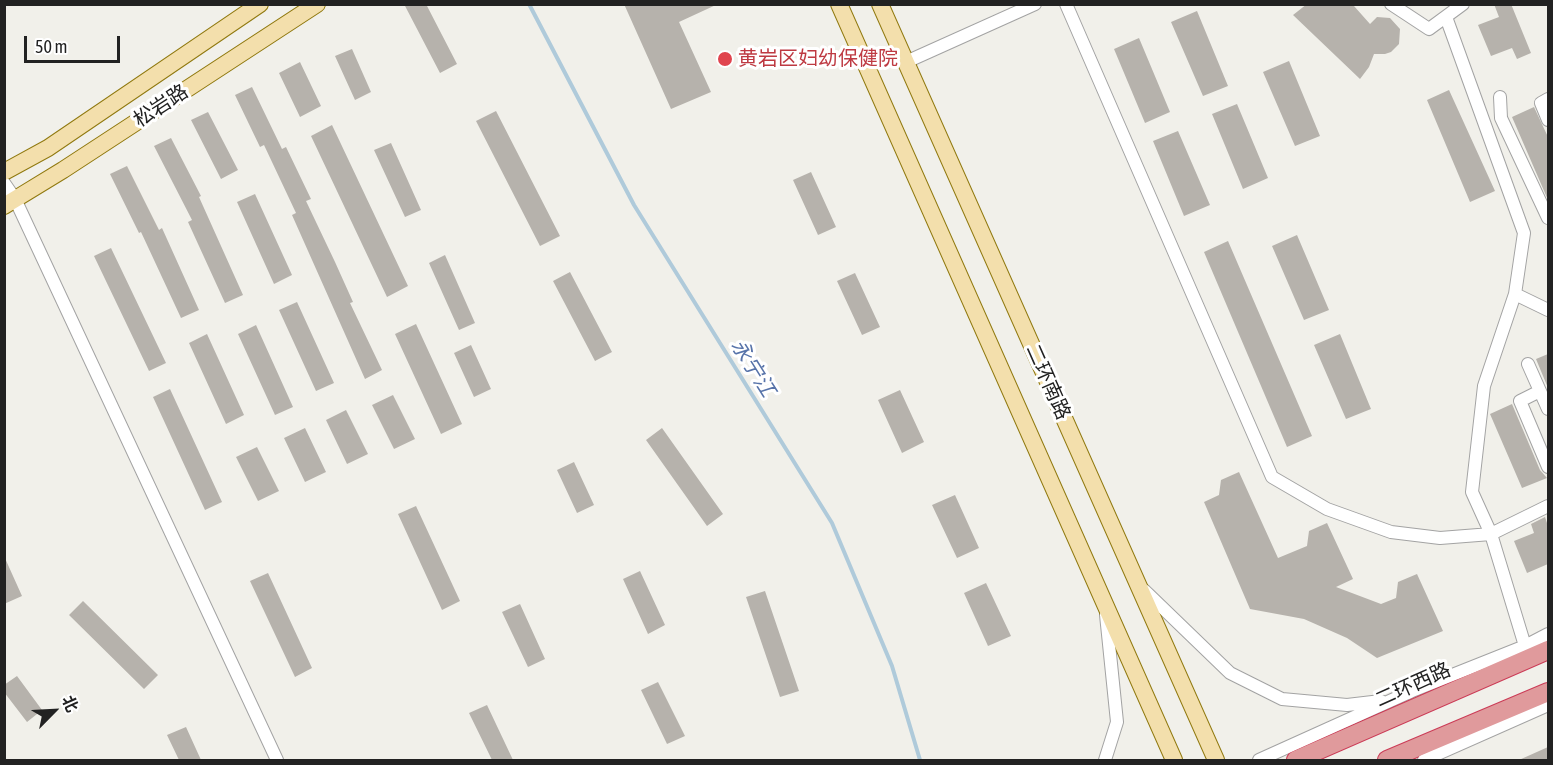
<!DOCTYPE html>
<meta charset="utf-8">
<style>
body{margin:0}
#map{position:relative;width:1553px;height:765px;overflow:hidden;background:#f1f0ea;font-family:"Asap Condensed","Noto Sans SC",sans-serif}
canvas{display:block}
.frame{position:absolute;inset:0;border:6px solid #222;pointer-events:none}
.north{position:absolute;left:24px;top:681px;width:60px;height:60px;-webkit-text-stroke:4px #fff;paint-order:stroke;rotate:66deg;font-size:16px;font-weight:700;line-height:24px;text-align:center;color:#222}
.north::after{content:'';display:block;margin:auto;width:21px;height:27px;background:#222;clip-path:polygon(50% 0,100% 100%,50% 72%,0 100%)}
.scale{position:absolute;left:24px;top:36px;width:96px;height:27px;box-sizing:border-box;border:3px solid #222;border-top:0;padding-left:8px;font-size:18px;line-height:21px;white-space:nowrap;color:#222;-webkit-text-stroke:4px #fff;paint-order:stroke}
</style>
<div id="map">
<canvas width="1553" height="765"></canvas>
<div class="frame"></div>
<div class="north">北</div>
<div class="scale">50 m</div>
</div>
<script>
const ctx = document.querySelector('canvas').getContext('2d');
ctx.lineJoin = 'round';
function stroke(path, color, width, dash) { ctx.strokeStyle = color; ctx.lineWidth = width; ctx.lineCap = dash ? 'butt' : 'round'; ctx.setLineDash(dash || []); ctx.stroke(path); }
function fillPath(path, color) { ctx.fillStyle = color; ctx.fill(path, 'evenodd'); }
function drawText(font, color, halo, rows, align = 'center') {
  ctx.font = font + ' "Asap Condensed","Noto Sans SC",sans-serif'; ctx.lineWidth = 6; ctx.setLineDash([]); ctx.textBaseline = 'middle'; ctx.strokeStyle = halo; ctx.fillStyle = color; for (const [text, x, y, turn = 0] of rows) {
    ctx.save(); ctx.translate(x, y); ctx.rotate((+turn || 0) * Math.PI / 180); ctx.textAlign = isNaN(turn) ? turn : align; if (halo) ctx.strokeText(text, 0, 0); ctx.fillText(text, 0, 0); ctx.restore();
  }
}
stroke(new Path2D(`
 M529 4 634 205 832 523 892 666 920 760`), '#afcada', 4);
fillPath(new Path2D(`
 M404 4H426L457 64 440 73Z
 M624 4H718L679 22 711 92 671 109Z
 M1307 4H1350L1354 6 1370 24 1377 17 1390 18 1400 29 1399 44 1391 52 1385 54H1374L1369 67 1360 79 1293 15Z
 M1494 4H1511L1531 53 1517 59 1512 48 1491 56 1478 25 1499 17Z
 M1197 11 1228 86 1203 96 1171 22Z
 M1139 38 1170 112 1145 123 1114 49Z
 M352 49 371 92 355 100 335 56Z
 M1289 61 1320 136 1295 146 1263 72Z
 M300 62 321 106 300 117 279 73Z
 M252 87 282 149 286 147 311 199 306 201 335 262 353 302 350 303 382 370 365 379 292 215 296 213 264 145 260 147 235 95Z
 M1449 90 1495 191 1470 202 1427 100Z
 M1237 104 1268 178 1243 189 1212 114Z
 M1534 107 1548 137V200L1512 117Z
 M496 111 560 236 540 246 476 121Z
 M208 112 238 170 221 179 191 120Z
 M332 125 408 286 387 297 311 136Z
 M1178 131 1210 205 1184 216 1153 141Z
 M171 138 201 196 199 197 243 295 225 303 188 222 192 220 154 146Z
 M391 143 421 210 405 217 374 150Z
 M127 166 159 230 162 228 199 310 181 318 141 232 139 233 110 174Z
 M811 172 836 227 818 235 793 180Z
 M255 194 292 275 274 284 237 202Z
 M1297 235 1329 310 1304 320 1272 246Z
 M1228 241 1312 436 1287 447 1204 252Z
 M111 248 166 363 149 371 94 256Z
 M445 255 475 323 459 330 429 263Z
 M570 272 612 352 595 361 553 281Z
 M855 273 880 327 862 335 837 281Z
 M297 302 334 383 316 391 279 310Z
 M416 324 462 424 441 434 395 334Z
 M256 325 293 407 275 415 238 334Z
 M207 334 244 415 226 424 189 343Z
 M1340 334 1371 409 1346 419 1314 345Z
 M471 345 491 389 474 397 454 353Z
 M1548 354V388L1536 359Z
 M170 389 222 502 205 510 153 397Z
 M900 390 924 442 902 453 878 400Z
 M393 395 415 439 394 449 372 405Z
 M1512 404 1540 470 1547 478 1522 488 1490 414Z
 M346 410 368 454 347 464 326 420Z
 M305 428 326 472 305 482 284 438Z
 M662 428 723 514 707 526 646 440Z
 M257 447 279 491 258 501 236 457Z
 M574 462 594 505 577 513 557 470Z
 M1239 472 1278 558 1307 546 1309 531 1327 523 1353 579 1336 587 1381 604 1396 598 1398 582 1417 574 1443 631 1377 658 1347 638 1304 619 1250 609 1204 502 1219 495 1221 480Z
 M955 495 979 548 957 558 932 505Z
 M416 506 460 601 442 610 398 514Z
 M1545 517 1548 526V564L1527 573 1514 541 1534 533 1531 524Z
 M4 556 22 596 4 604Z
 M640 571 665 625 648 634 623 579Z
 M268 573 312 668 295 677 250 581Z
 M986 583 1011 636 988 646 964 593Z
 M765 591 799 691 780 697 746 597Z
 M83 601 158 675 144 689 69 615Z
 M520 604 545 659 528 667 502 612Z
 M17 676 42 710 27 722 4 692V685Z
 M658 682 685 736 667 744 641 690Z
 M487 705 513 760H492L469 713Z
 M186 727 201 760H179L167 735Z
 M1548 747V760H1519Z`), '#b6b2ac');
const minor = new Path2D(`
 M1066 4 1272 477 1327 509 1391 532 1440 538 1491 534 1548 506
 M1391 4 1429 29 1463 4
 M1446 17 1524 233 1515 294 1484 386 1472 492 1491 534 1529 659
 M906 62 1035 4
 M1500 97 1501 118 1548 218
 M1548 99 1541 103 1548 120
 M4 183 15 199 277 760
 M1515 294 1548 310
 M1528 364 1548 409
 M1540 391 1520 401 1548 467
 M1144 590 1230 673 1282 699 1347 705 1381 701
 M1105 760 1117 722 1106 615
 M1259 760 1412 691 1525 646 1548 634
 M1424 760 1548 705`);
const major = new Path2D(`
 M839 4 1174 760
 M880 4 1216 760
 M4 172 48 148 260 4
 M4 206 63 170 317 4`);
const highway = new Path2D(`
 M1296 760 1548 650
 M1387 760 1548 692`);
stroke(minor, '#a3a3a3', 14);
stroke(major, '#90790f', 18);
stroke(highway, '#cb3b56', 20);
stroke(minor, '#fff', 12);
stroke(major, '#f3dfac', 16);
stroke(highway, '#e09a9c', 18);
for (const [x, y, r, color] of [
 [725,59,8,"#e0444e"]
]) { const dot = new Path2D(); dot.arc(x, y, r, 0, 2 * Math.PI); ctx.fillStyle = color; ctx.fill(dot); stroke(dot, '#fff', 2); }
drawText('20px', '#be3a42', '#fff', [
 ["黄岩区妇幼保健院",738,59]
], 'left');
drawText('20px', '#222', '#fff', [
 ["松岩路",161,106,-33],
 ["二环南路",1048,382,66],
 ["二环西路",1413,685,-24]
]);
drawText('italic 21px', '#5773a9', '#fff', [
 ["永宁江",753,368,58]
]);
</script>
